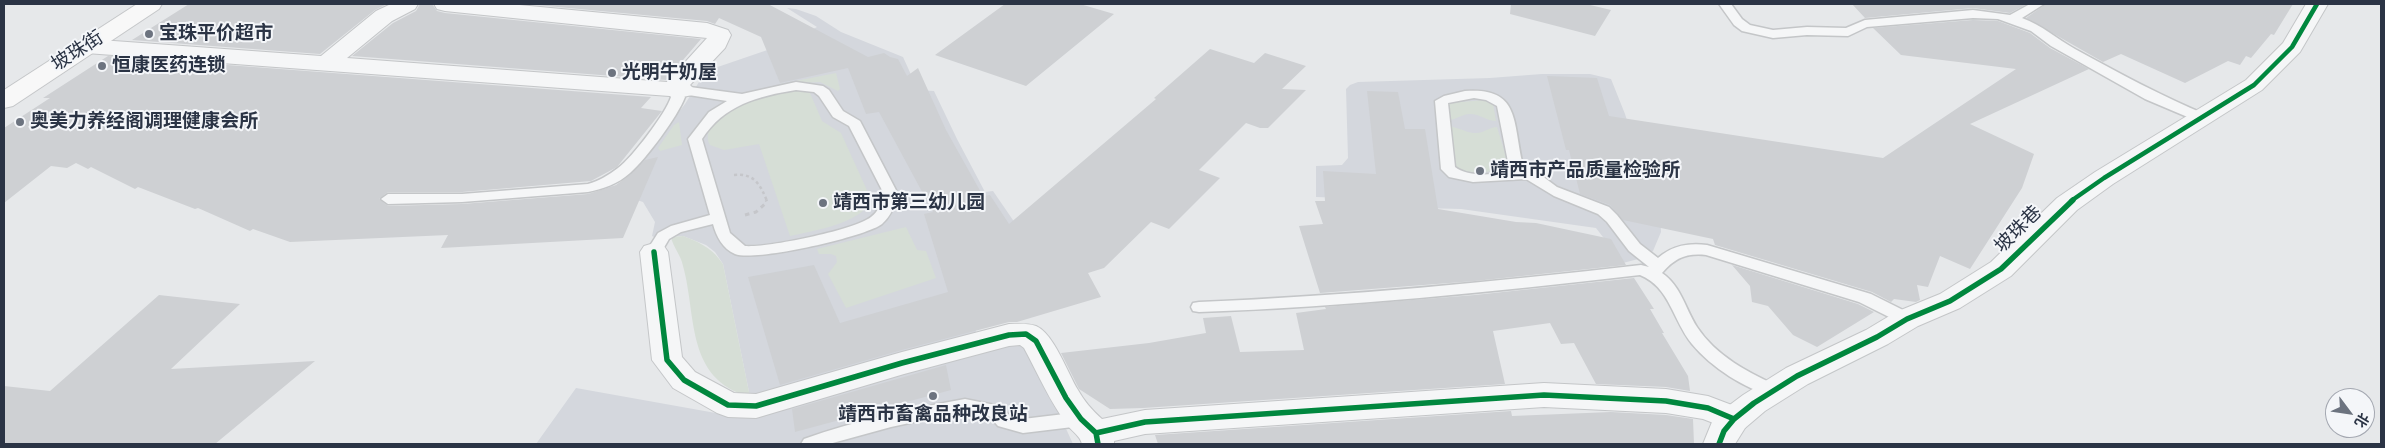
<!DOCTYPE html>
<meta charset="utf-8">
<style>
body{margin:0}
#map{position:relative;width:2385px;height:448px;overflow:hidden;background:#e6e8ea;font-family:Jost,"Noto Sans SC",sans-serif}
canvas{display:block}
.frame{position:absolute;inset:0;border:5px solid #2b3445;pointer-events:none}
.north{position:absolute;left:2325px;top:388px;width:50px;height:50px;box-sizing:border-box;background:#f4f6f9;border:1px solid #a4a8b1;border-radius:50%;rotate:121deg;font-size:14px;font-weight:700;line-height:20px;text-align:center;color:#2b3445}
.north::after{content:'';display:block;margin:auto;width:18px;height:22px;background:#6c737f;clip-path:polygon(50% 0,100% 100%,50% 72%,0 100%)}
</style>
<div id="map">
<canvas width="2385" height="448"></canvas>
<div class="frame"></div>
<div class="north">北</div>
</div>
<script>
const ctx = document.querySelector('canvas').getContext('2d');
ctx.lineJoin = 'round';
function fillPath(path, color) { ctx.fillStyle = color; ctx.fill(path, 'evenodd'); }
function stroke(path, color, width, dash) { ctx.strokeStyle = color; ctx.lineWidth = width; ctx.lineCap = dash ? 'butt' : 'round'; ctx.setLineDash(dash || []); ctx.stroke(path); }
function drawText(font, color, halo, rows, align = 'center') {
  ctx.font = font + ' Jost,"Noto Sans SC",sans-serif'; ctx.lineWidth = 4; ctx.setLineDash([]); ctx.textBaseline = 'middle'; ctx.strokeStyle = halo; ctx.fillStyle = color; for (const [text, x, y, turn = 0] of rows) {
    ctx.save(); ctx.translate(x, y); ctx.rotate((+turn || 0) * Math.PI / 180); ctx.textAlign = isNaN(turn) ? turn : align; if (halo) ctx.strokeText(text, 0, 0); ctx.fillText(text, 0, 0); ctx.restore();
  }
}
fillPath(new Path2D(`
 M787 8 796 9 816 16 841 32 903 57 918 90 934 91 957 139 985 192 993 191 1015 223 970 316 977 334 750 397 723 264 715 252 706 245 683 236 656 238 652 236 655 222 643 202 615 193 685 104 706 71 782 45 817 27Z
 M1542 74H1590L1611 79 1625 114 1645 177 1660 209 1661 232 1653 251 1646 257 1623 263 1596 228 1461 209 1385 207 1344 198 1316 197V166L1342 165 1348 158 1346 89 1350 85 1358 82 1490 78Z
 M1018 343 1031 352 1073 444H536L576 388 738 417Z`), '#d4d7dd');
fillPath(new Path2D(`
 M836 73 840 89 838 91 820 82 780 84Z
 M799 90 810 93 822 121 841 133 871 199C864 223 812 231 790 236L759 144 724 150 710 145C706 139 708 132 711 127 727 101 770 93 799 90Z
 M1485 100 1493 103 1496 121C1487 121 1480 114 1470 114 1461 114 1457 120 1448 120L1446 105 1448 103Z
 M679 122 682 145 660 151 658 148 674 125Z
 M1448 126C1458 127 1464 132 1474 133 1483 134 1489 127 1497 127L1507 160 1504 170 1466 174 1455 171Z
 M906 227 917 250 926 251 936 278 846 308 828 274 837 262 836 256 831 254H819L817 249Z
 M683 236C701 243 712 248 723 264L750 397C685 379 697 316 683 266 681 255 673 247 671 237Z`), '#d6ded6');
fillPath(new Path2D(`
 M189 4H387L375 10 320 54 132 40Z
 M420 4H432L437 11 445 13 701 39 666 80 352 56 393 23 416 11Z
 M526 4H768L868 57 884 53 890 57 898 59 907 76 918 68 946 130 983 196 990 195 1009 224 1156 99 1154 98 1210 49 1254 63 1265 53 1306 66 1282 89 1306 90 1268 128H1260L1246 123 1199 170 1220 178 1169 229 1151 222 1104 268 1088 273 1101 297 1017 322H1009L902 350 780 385 748 277 814 265 840 323 948 292 924 214 933 212 879 112 866 114 848 68 780 83 761 37 719 18 715 24 707 21Z
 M1005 4H1080L1114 14 1026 86 935 55Z
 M1511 4H1586L1611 10 1595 36 1510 14Z
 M1852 4H2027L2010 13 1973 8 1865 18Z
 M2046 4H2293L2274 35 2271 34 2251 58 2246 56 2240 65 2228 61 2185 83 2121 54 2103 62 2026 18Z
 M1973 20 1998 21 2030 33 2050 48 2089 69 1970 124 2034 154 2022 188 1970 269 1940 256 1928 287 1917 285 1920 300 1916 302 1894 299 1891 302 1872 292 1715 245 1713 239 1623 220 1610 205 1580 194 1569 150H1566L1547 76 1597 78 1609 116 1883 158 2016 69 1901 55 1873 28Z
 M108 56 651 97 641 108 662 111 617 167 591 181 462 192H388L379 199 388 206 462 204 588 194 616 185 631 174 645 160 658 157 623 238 441 248 448 235 290 242 253 229 250 231 198 208 195 209 138 187 135 189 91 167 88 169 76 163 67 168 51 166 4 203V128L50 98H43Z
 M1367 91 1398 92 1405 129H1425L1438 209 1516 222 1536 223 1611 239 1626 265 1475 281 1320 293 1299 226 1323 224 1315 201H1325L1323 171 1376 174Z
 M1732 265 1858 304 1874 312 1817 347 1793 335 1768 306 1752 302 1750 286Z
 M1634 278 1654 309H1650L1664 333H1662L1688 376 1690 391 1666 387 1596 384 1574 343 1561 344 1550 323 1493 331 1505 384 1143 408 1110 409 1079 389 1061 353 1149 343 1206 333 1203 318 1231 316 1240 352 1304 350 1296 313 1326 309 1325 307 1475 295Z
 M159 295 240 304 171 369 315 361 215 444H4V386L50 391Z
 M946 365 951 390 795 432 792 409Z
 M1511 411 1512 416 1611 412 1666 415 1693 419 1694 444H1158L1155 435Z`), '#ced0d3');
const service = new Path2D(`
 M1719 4H1731L1742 19 1750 25 1773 30 1807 27 1846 28 1865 20 1973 10 2010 15 2030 4H2044L2022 18C2042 25 2057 39 2075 49 2119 73 2161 96 2207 115L2209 118 2207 121H2197L2145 99 2051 46 2031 31 1998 19 1973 18 1867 27 1848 36 1807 35 1773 38 1742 31 1734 25Z
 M796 82 823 86 829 90 843 111 860 121 898 194C895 205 891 216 882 224 865 237 755 262 735 254 723 249 716 236 713 224L681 232 669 239 659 256H649L646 252 658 233 671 226 710 215 688 139 709 112 727 101 682 94 685 97C678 116 646 159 630 173 618 184 603 189 588 192L462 202 388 204 381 199 388 194H462L588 184C599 181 609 175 618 168 632 158 666 113 671 97L665 90 667 87H690L742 94ZM796 90 814 92 819 96 833 117 849 126 884 194C881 203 879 211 871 217 855 230 766 248 745 246L730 233 702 139C724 105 758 96 796 90Z
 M1465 91C1519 87 1513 120 1522 161L1557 187 1609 207 1617 215 1640 244 1658 258C1673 245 1689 243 1707 245L1871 294 1913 315 1915 319 1913 323H1901L1859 302 1706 255C1686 253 1675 258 1662 273 1681 286 1685 308 1697 327 1716 356 1749 373 1780 387L1783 391 1780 395 1774 397C1744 388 1712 368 1692 344 1673 321 1670 287 1640 275 1493 292 1346 307 1199 312L1193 311 1191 307 1193 303 1199 302C1347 296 1494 282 1641 265L1649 267 1629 251 1607 222 1598 214 1554 196 1526 179 1473 182 1449 177 1441 169 1435 101 1444 96ZM1474 98 1486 100 1497 106 1508 162 1517 172C1499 173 1470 179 1455 167L1448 103Z
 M965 399 1000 406 1010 416 1023 419 1081 412 1087 414 1090 419 1087 424 1081 426 1023 433 998 426 989 416 965 411 891 427 829 444H801L804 439C856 420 911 409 965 399Z`);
const minor = new Path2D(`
 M391 4H418L415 9 392 21 347 58 667 82 707 38 445 11 437 9 434 4H509L707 23 728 30 731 35 725 48 690 85 695 90 692 95 683 97 86 53 78 51 75 46 78 41 86 39 321 56 376 11Z
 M654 243 664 246 668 252 682 357 695 372 734 393 756 394 902 352 1009 324C1018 324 1027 323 1036 326 1054 334 1067 372 1078 390 1084 401 1093 411 1102 419L1145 410 1544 383 1666 389 1708 396 1745 410 1750 419 1745 428 1734 431 1703 419 1666 413 1544 407 1145 434 1114 441V444H1082C1080 436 1074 433 1068 426 1050 402 1038 374 1024 348L1020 345 1009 346 904 374 756 418 728 417 717 413 673 388 652 360 640 252 644 246Z`);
const tertiary = new Path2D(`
 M2306 4H2328L2300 52 2262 90 2113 184 2077 210 2011 276 1960 308 1918 326 1888 344 1808 384 1765 411 1745 428 1735 444H1703L1712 422 1723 410 1743 395 1786 368 1866 330 1896 312 1940 294 1991 262 2057 198 2095 172 2246 80 2283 43Z`);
const secondary = new Path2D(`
 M137 4H162L159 9 13 106 4 108V90Z`);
stroke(service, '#c4c6c8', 3);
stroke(minor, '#c4c6c8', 2);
stroke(tertiary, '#c4c6c8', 2);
stroke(secondary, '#c4c6c8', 2);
stroke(new Path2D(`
 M734 175C754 173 760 184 767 201`), '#c5c6ca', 2.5, [3, 3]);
stroke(new Path2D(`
 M745 215 756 212 767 202 766 200`), '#c5c6ca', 3, [4.5, 4.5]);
fillPath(service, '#f5f6f7');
fillPath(minor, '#f5f6f7');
fillPath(tertiary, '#f5f6f7');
fillPath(secondary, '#f8f8f8');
stroke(new Path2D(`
 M2071 201 2104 178 2254 85 2292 47 2317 4`), '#00873e', 4.5);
stroke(new Path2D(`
 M654 252 667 360 684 380 728 405 756 406 902 363 1009 335 1026 334 1036 341 1066 398 1081 419 1096 433
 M1098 444 1096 433 1145 422 1544 395 1666 401 1708 408 1734 419
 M1719 444 1724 431 1734 419 1754 403 1797 376 1877 337 1907 319 1950 301 2001 269 2073 200`), '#00873e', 5.5);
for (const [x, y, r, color] of [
 [149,34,5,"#6c737f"],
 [102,66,5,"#6c737f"],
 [612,73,5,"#6c737f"],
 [20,122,5,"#6c737f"],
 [1480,171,5,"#6c737f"],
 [823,203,5,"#6c737f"],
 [933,396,5,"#6c737f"]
]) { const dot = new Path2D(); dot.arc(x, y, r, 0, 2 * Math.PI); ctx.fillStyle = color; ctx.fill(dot); stroke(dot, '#f4f6f9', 2); }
drawText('bold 19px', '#2b3445', '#f4f6f9', [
 ["宝珠平价超市",159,34],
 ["恒康医药连锁",112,66],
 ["光明牛奶屋",622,73],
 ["奥美力养经阁调理健康会所",30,122],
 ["靖西市产品质量检验所",1490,171],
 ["靖西市第三幼儿园",833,203],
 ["靖西市畜禽品种改良站",933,415,"center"]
], 'left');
drawText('19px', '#2b3445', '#f4f6f9', [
 ["坡珠街",78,52,-33],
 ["坡珠巷",2019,230,-45]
]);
</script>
